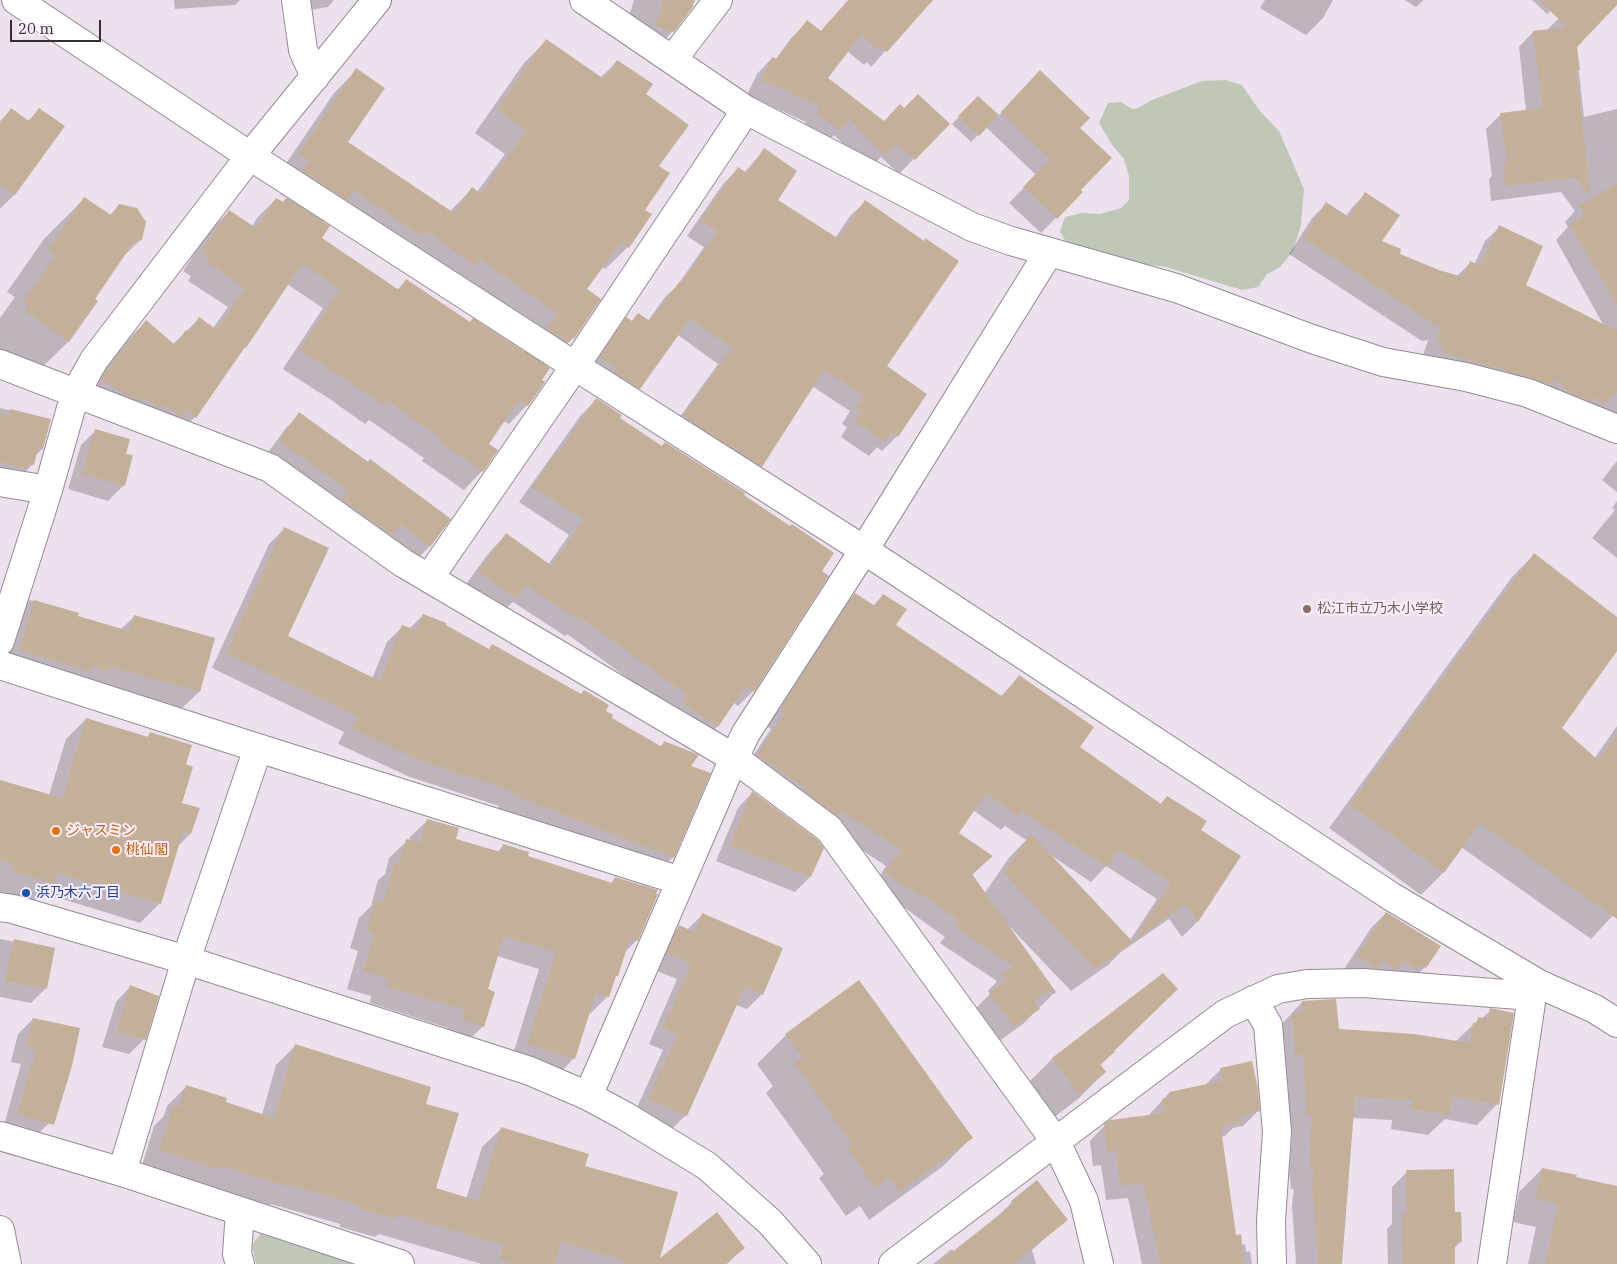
<!DOCTYPE html>
<meta charset="utf-8">
<style>
body{margin:0}
#map{position:relative;width:1617px;height:1264px;overflow:hidden;background:#ede1ee;font-family:"IBM Plex Serif",serif}
canvas{display:block}
.scale{position:absolute;left:10px;top:20px;width:91px;height:22px;box-sizing:border-box;border:2px solid #332f34;border-top:0;padding-left:6px;font-size:15px;line-height:18px;white-space:nowrap;color:#332f34;-webkit-text-stroke:4px #faeefc;paint-order:stroke}
</style>
<div id="map">
<canvas width="1617" height="1264"></canvas>
<div class="scale">20 m</div>
</div>
<script>
const ctx = document.querySelector('canvas').getContext('2d');
ctx.lineJoin = 'round';
function fillPath(path, color) { ctx.fillStyle = color; ctx.fill(path, 'evenodd'); }
function stroke(path, color, width, dash) { ctx.strokeStyle = color; ctx.lineWidth = width; ctx.lineCap = dash ? 'butt' : 'round'; ctx.setLineDash(dash || []); ctx.stroke(path); }
function drawText(font, color, halo, rows, align = 'center') {
  ctx.font = font + ' "IBM Plex Serif","Noto Sans JP",serif'; ctx.lineWidth = 4; ctx.setLineDash([]); ctx.textBaseline = 'middle'; ctx.strokeStyle = halo; ctx.fillStyle = color; for (const [text, x, y, turn = 0] of rows) {
    ctx.save(); ctx.translate(x, y); ctx.rotate((+turn || 0) * Math.PI / 180); ctx.textAlign = isNaN(turn) ? turn : align; if (halo) ctx.strokeText(text, 0, 0); ctx.fillText(text, 0, 0); ctx.restore();
  }
}
fillPath(new Path2D(`
 M1225 80 1242 85 1259 110 1279 131 1304 189 1301 225 1293 251 1280 267 1267 274 1258 287 1242 290 1166 267 1111 259 1067 243 1060 232 1065 217 1082 213 1100 214 1121 208 1129 200V176L1124 159 1113 146 1099 123 1108 103 1121 102 1132 109 1138 108 1152 100 1202 81Z
 M261 1233 359 1264H256L252 1245Z`), '#bfc7b6');
fillPath(new Path2D(`
 M174 0H240L235 5 175 9Z
 M303 0H334L328 7 304 11Z
 M634 0H693L673 31 658 46 624 33Z
 M848 0H931L871 67 867 62 864 65 847 51 826 79 884 122 904 109 948 124 899 174 881 157 869 169 834 135 824 145 801 128 806 122 747 95 757 74 772 58 775 60 792 37 807 22 820 32Z
 M1265 0H1333L1323 18 1306 35 1260 8Z
 M1405 0H1424L1416 7Z
 M1532 0H1561L1547 14Z
 M1584 0H1617V3L1576 47 1584 117 1617 109V424L1423 355 1428 340 1422 341 1289 254 1312 218 1326 204 1346 216 1351 209 1365 194 1380 242 1398 255 1439 271 1457 276 1470 263 1474 265 1485 241 1500 227 1524 286 1604 326 1556 240 1568 227 1565 222 1575 211 1561 192 1491 201 1489 179 1492 176 1486 129 1501 114 1526 111 1519 47 1533 32 1546 31 1558 19Z
 M546 41 600 78 617 62 644 94 657 166 643 210 628 247 605 269 602 267 586 289 599 299 573 338 551 361 549 360 543 366 527 405 509 424 503 421 487 444 482 471 464 490 422 461 424 458 369 420 365 424 321 393H320L283 369 323 308 287 284 245 347 195 417 176 435 89 389 127 340 146 322 173 344 199 319 213 328 228 307 188 281 191 276 183 271 210 230 229 212 252 227 257 218 276 199 282 203 287 198 280 194 287 183 277 177 334 93 357 70 347 142 449 212 472 189 477 192 505 154 475 133 524 63ZM332 214 535 337 524 353 470 323 406 281 397 290 320 239 322 223Z
 M1025 87 1079 128 1080 190 1081 192 1041 233 1009 203 1036 175 986 127 971 142 952 124 978 97 998 116Z
 M40 109 63 126 14 195 0 209V121L11 110 28 121Z
 M764 150 776 200 835 238 850 216 865 202 885 367 926 394 897 436 882 451 877 447 869 456 841 437 847 427 842 424 850 411 812 386 761 466 746 481 669 432 718 364 678 335 639 388 625 403 586 373 612 334 627 319 631 322 648 321 665 297 677 286 704 247 687 236 723 184 738 169 744 173Z
 M85 198 110 215 120 206 141 239 119 261 94 299 96 301 68 342 27 382 0 363V318L15 297 7 292 44 239Z
 M596 400 618 418 661 447 742 495 820 571 753 691 738 706 733 702 717 727 702 741 673 711 567 634 565 636 513 602 501 613 464 587 491 550 506 535 548 565 569 535 519 502 581 415Z
 M0 408 49 420 42 449 35 456 33 464 18 479 0 481Z
 M300 414 449 519 429 547 415 561 266 455 286 428Z
 M96 430 124 454 132 456 123 486 108 501 68 489 81 445Z
 M1617 461V492L1602 480Z
 M1617 501V558L1592 538 1615 510 1612 508Z
 M284 529 286 637 372 679 387 642 402 627 409 629 423 615 604 711 610 718 660 747 664 743 689 767 673 857 658 872 497 809 499 806 410 777 338 744 344 732 212 668 269 544Z
 M1534 555 1617 619V649L1560 728 1594 759 1617 726V911L1591 939 1461 847 1443 873 1421 895 1329 828 1512 577Z
 M855 594 873 606 883 595 894 625 1000 697 1019 677 1078 747 1160 804 1167 797 1199 830 1240 857 1197 922 1182 937 1169 919 1121 952 1108 965 1071 991 1010 927 1009 928 1055 992 1023 1024 998 1042 975 1009 990 994 988 991 997 981 940 943 945 937 905 908 903 910 871 889 886 866 743 771 771 729 765 725 840 610ZM973 810 1001 830 1005 826 1026 840 1008 859 984 894 971 876 991 857 957 833ZM1052 856 1091 882 1106 866 1157 899 1130 940Z
 M30 600 77 614 76 617 120 630 135 616 213 639 199 692 180 710 1 669 11 619Z
 M86 719 146 738 150 734 185 765 181 804 198 809 190 834 177 847 160 903 140 923 43 893 33 903 0 893V782L49 795 66 739Z
 M752 793 822 848 810 877 795 892 716 861 738 808Z
 M428 820 454 840 497 852 503 846 526 857 610 884 616 878 637 940 624 953 608 996 591 1013H588L574 1058 557 1076 511 1061 539 969 497 956 487 990 483 1026 466 1043 445 1037 448 1028 370 1003 371 996 347 989 358 951 350 948 359 918 371 906 378 880 385 874 389 858 407 841H409L410 837Z
 M1386 913 1425 967 1410 982 1343 971 1371 928Z
 M702 915 762 994 747 1009 736 1005 686 1115 671 1130 634 1114 663 1050 649 1044 677 979 652 969 664 942 679 927 687 930Z
 M0 939 54 949 45 989 31 1003 0 997Z
 M1163 975 1113 1052 1100 1066 1105 1072 1079 1098 1052 1119 1026 1085 1052 1059Z
 M130 987 144 1039 129 1054 102 1047 116 1002Z
 M1302 1002 1337 1030 1455 1042 1479 1019H1481L1491 1010 1497 1104 1477 1125 1445 1119 1428 1135 1391 1129 1392 1120 1352 1118 1341 1264H1295L1296 1263 1292 1206 1294 1189H1291L1289 1171 1292 1135H1287L1272 1035Z
 M33 1019 55 1117 40 1132 4 1125 21 1064 11 1062 18 1034Z
 M786 1035 971 1138 942 1167 869 1220 860 1206 846 1216 819 1178 824 1174 766 1093 773 1086 757 1064Z
 M296 1045 425 1104 435 1189 466 1199 482 1147 502 1128 583 1167 657 1261 744 1247 727 1264H482L379 1234 375 1237 340 1227V1224L271 1204 269 1206 202 1185 141 1169 154 1126 164 1116 167 1106 186 1087 224 1103 262 1115 276 1065Z
 M1220 1070 1258 1111 1243 1126 1233 1128 1225 1136 1221 1137 1235 1236 1241 1245 1245 1244 1246 1252 1250 1251 1252 1264H1142L1128 1198 1106 1200 1101 1165 1093 1166 1090 1141 1105 1125 1148 1116 1169 1093 1205 1085Z
 M1542 1169 1575 1178 1617 1187V1264H1528L1536 1227 1513 1222 1519 1192Z
 M1407 1172 1454 1213 1461 1242 1454 1248V1264H1388L1387 1229 1392 1224V1187Z
 M1012 1202 1066 1219 1032 1250 1036 1264H933L952 1249 954 1252 997 1217Z`), '#0003');
fillPath(new Path2D(`
 M663 0H695L692 8 674 32 655 26Z
 M849 0H933L887 52 883 48 880 51 861 35 828 78 884 121 900 104 904 108 918 94 950 124 915 160 897 143 885 155 849 119 840 131 816 112 820 106 761 80 772 57 777 59 807 20 821 31Z
 M1539 0H1617V5L1577 47 1580 70 1576 71 1591 198 1576 178 1505 186 1503 163H1507L1500 113 1542 108 1533 31 1567 27Z
 M546 39 604 79 617 60 653 84 646 94 689 125 659 166 670 173 645 210 652 214 629 248 621 242 587 289 601 299 574 339 572 337 568 343 546 329 557 314 480 259 475 266 426 231 422 237 353 190 347 200 302 171 309 160 299 154 356 68 385 88 348 142 454 213 472 187 481 194 526 131 497 110Z
 M1040 70 1090 118 1080 128 1112 158 1081 190 1083 192 1057 219 1023 187 1050 159 1001 112Z
 M978 96 999 115 979 136 958 116Z
 M11 108 29 121 39 108 65 126 15 195 0 185V124Z
 M764 148 797 171 778 200 839 239 865 200 924 241 925 238 959 261 887 366 927 394 898 437 891 432 885 442 855 422 861 412 856 409 864 396 824 370 762 467 683 416 732 348 690 319 640 389 614 372 616 369 600 357 626 317 632 321 638 313 650 321 680 281 682 283 717 232 701 220 738 167 747 173Z
 M1617 183V305L1569 224 1584 215 1579 206Z
 M1365 192 1400 215 1382 241 1401 249 1400 254 1439 270 1463 277 1470 261 1480 266 1499 225 1543 246 1526 285 1617 331V391L1604 405 1595 397 1591 402 1572 394 1554 379 1551 385 1532 378 1443 353 1444 349 1441 348 1442 342 1437 340 1441 326 1438 327 1303 238 1326 202 1349 217Z
 M84 197 111 215 119 204 137 208 146 222 142 240 133 243 95 299 98 301 69 342 25 311 28 306 23 302 55 256 47 251Z
 M276 198 283 202 286 198 330 226 322 238 399 290 406 279 470 322 473 318 550 368 542 380 545 382 528 406 518 401 489 444 498 450 483 472 440 442 442 439 388 401 385 406 340 375 339 376 300 350 340 289 302 264 246 348 245 347 196 418 186 411 181 417 164 405 160 409 143 397 142 402 127 396 101 379 107 369 146 320 175 345 186 330 189 332 199 317 217 330 245 288 205 261 209 257 201 252 229 210 256 228Z
 M596 398 622 415 620 418 662 446 665 442 745 493 744 495 790 526 792 524 834 553 822 571 829 576 754 692 746 686 718 727 682 703 687 695 583 619 581 621 526 586 517 599 478 572 506 533 552 566 583 520 533 487 557 451 559 453Z
 M10 409 51 419 43 449 38 448 34 465 28 464 27 469 0 462V414L8 416Z
 M299 412 368 462 370 459 451 519 430 547 400 524 392 535 341 499 348 490 279 441Z
 M95 429 130 439 126 454 133 455 125 486 82 474Z
 M284 527 329 548 288 636 380 681 402 625 416 630 423 614 446 623V625L489 649 492 644 581 694 584 690 609 705 606 711 613 715 612 718 662 747 664 741 699 755 691 766 711 773 674 858 511 794 513 791 425 763 352 729 358 717 226 653Z
 M1534 553 1617 617V651L1562 728 1598 760 1617 733V919L1480 823 1444 873 1350 805Z
 M855 593 875 606 883 594 907 609 896 625 1003 697 1019 675 1094 727 1080 747 1161 804 1167 796 1207 821 1201 830 1241 856 1198 922 1185 904 1138 938 1136 937 1171 883 1119 849 1107 867 1021 811 1018 816 986 793 959 833 993 856 972 874 1056 992 1054 994 1049 990 1034 1001 1040 1009 1014 1027 989 993 1007 980 1002 974 1013 966 955 927 959 921 921 893 919 896 885 873 901 850 840 810 838 816 803 790 805 788 757 755 785 713 780 709Z
 M34 600 79 613 78 616 129 631 134 615 215 638 200 692 110 667 109 671 93 666 91 672 19 650Z
 M86 718 148 737 150 732 192 745 186 764 193 767 182 803 200 808 191 834 183 832 161 904 57 873 54 884 11 871 13 864 0 860V780L62 798Z
 M752 791 818 840 824 848 811 877 730 846Z
 M427 819 459 828 456 839 501 852 503 844 529 852 528 856 612 883 615 877 658 890 656 894H658L638 941 630 938 618 976H616L609 997 596 993 575 1059 527 1044 556 952 504 936 488 989 495 992 484 1027 462 1020 464 1010 386 986 388 979 363 971 374 933 366 931 376 899 383 902 395 862 399 863 406 839 420 843Z
 M1031 834 1133 942 1095 969 1004 873Z
 M1386 912 1441 946 1426 968 1421 964 1417 970 1404 962 1398 970 1383 960 1378 968H1376L1357 956Z
 M702 913 783 948 763 995 745 987 687 1116 648 1099 677 1035 663 1028 691 964 667 953 679 925 695 932Z
 M14 939 55 948 47 989 5 981Z
 M1163 973 1178 989 1114 1051 1115 1052 1100 1064 1106 1072 1079 1094 1052 1058Z
 M859 980 973 1138 899 1192 890 1178 875 1188 847 1148 852 1144 794 1063 803 1058 785 1034Z
 M130 985 159 996 146 1040 116 1032Z
 M1336 999 1339 1029 1415 1034 1469 1043 1473 1023 1477 1024 1478 1017 1488 1019 1490 1008 1514 1013 1499 1105 1453 1096 1450 1115 1411 1109 1412 1100 1355 1097 1342 1264H1318L1312 1185 1314 1169H1311L1310 1149 1312 1115H1307L1303 1054 1295 1055 1292 1013 1303 1012 1302 1001Z
 M33 1018 80 1028 72 1066 54 1125 17 1114 36 1050 26 1047Z
 M295 1044 431 1087 426 1104 459 1113 436 1188 478 1201 501 1127 589 1154 585 1166 678 1192 660 1258 717 1212 745 1248 725 1264H622L623 1260 561 1242 555 1264H515L499 1259 503 1245 397 1214 396 1219 358 1208 359 1205 290 1185V1187L220 1166 219 1170 159 1150 173 1105 179 1107 186 1085 227 1098 226 1102 274 1118Z
 M1252 1061 1258 1089 1260 1111 1241 1116 1242 1122 1222 1126 1221 1128 1236 1235 1241 1234 1244 1264H1160L1143 1183 1120 1186 1116 1151 1107 1152 1104 1124 1110 1120 1165 1113 1162 1099 1170 1098 1169 1092 1222 1081 1220 1068Z
 M1542 1168 1577 1175 1576 1177 1617 1186V1264H1545L1558 1204 1535 1199Z
 M1454 1169 1455 1212H1461L1462 1242H1455V1264H1403L1402 1213H1407L1406 1170Z
 M1037 1180 1068 1220 1039 1243 1013 1264H937L1013 1204 1011 1201Z`), '#c4b098');
const minor = new Path2D(`
 M296 0 303 50 315 77
 M584 0 746 110
 M673 59 718 0
 M250 156 575 366 864 550 1392 897 1539 984 1595 1009 1617 1023
 M0 364 270 468 403 563 734 758 829 829 1056 1142 1084 1201 1099 1264
 M0 482 48 490
 M429 578 575 366 746 110 972 227 1011 241 1176 288 1312 339 1383 362 1466 377 1528 393 1617 429
 M0 641 48 490 75 394 94 360 250 156 377 0
 M0 665 258 748 681 881
 M1253 1000 1268 1025 1277 1132 1271 1221 1272 1264
 M588 1096 734 758 746 733 864 550 1049 252
 M0 1136 122 1172 400 1264
 M122 1172 186 960 258 748
 M0 1230 7 1264
 M240 1264 237 1254 240 1211
 M893 1264 1225 1014 1278 989 1307 984 1363 983 1532 996
 M1492 1264 1532 996 1539 984`);
const tertiary = new Path2D(`
 M16 0 250 156
 M0 907 13 909 186 960 530 1071 588 1096 625 1116 707 1166 770 1222 807 1264`);
stroke(minor, '#958a96', 30);
stroke(tertiary, '#958a96', 30);
stroke(minor, '#fff', 28);
stroke(tertiary, '#fff', 28);
for (const [x, y, r, color] of [
 [1307,609,5,"#8d6e63"],
 [56,831,5,"#e8710a"],
 [116,850,5,"#e8710a"],
 [26,893,5,"#1a4fb4"]
]) { const dot = new Path2D(); dot.arc(x, y, r, 0, 2 * Math.PI); ctx.fillStyle = color; ctx.fill(dot); stroke(dot, '#faeefc', 2); }
drawText('14px', '#785e54', '#faeefc', [
 ["松江市立乃木小学校",1317,609]
], 'left');
drawText('14px', '#c56008', '#faeefc', [
 ["ジャスミン",66,831],
 ["桃仙閣",126,850]
], 'left');
drawText('14px', '#164399', '#faeefc', [
 ["浜乃木六丁目",36,893]
], 'left');
</script>
